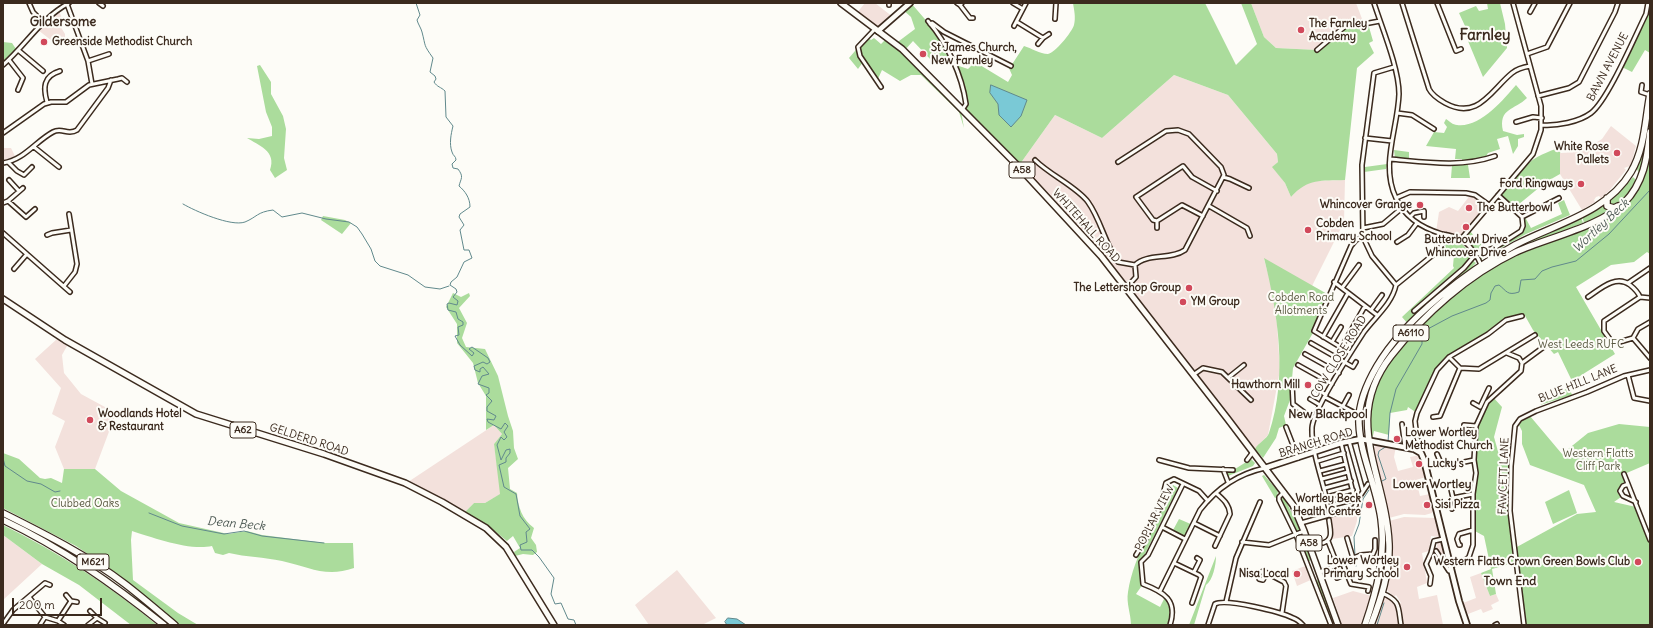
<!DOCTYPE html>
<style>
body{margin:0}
#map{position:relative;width:1653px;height:628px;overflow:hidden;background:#fdfcf7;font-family:Delius,sans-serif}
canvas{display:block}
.frame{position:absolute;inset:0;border:4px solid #3b2a1e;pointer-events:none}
.scale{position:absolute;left:12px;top:598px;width:90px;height:18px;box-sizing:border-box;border:2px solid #3b2a1e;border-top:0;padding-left:5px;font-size:12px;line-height:14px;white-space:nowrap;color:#3b2a1e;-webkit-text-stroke:3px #fdfcf7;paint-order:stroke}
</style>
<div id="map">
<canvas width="1653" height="628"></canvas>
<div class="frame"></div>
<div class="scale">200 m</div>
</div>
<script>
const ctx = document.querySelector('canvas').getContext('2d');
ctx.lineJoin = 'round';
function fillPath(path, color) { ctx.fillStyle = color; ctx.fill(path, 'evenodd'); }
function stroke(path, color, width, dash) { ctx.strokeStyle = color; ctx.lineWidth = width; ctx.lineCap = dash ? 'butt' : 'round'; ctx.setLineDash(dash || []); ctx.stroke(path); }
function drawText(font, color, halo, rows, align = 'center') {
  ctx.font = font + ' Delius,sans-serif'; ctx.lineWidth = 4; ctx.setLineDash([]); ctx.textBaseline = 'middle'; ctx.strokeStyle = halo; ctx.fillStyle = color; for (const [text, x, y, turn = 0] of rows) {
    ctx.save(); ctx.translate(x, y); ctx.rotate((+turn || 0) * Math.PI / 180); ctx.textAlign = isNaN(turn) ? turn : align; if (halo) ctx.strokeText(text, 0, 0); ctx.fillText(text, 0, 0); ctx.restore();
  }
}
fillPath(new Path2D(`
 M865 3H875L893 17 878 31 856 14Z
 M1251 3H1356L1364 24 1317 50 1276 48 1264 37Z
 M59 11 63 21 59 24 65 34V39L56 44 38 30 47 20Z
 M1174 75 1228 95 1277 154 1278 162 1273 167 1285 183 1291 197 1301 186 1312 181 1345 180 1344 222 1312 286 1264 259 1272 288 1277 324 1280 370 1268 435 1255 449 1128 286 1075 223 1020 164 1055 115 1102 138Z
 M1611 126 1636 146 1632 161 1630 166 1624 168 1626 170 1609 191 1601 198 1599 196 1596 197 1594 200 1595 202 1582 210 1560 174V153L1579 152 1587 148 1602 139Z
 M3 148H11L15 156 3 161Z
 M1471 194 1489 205 1461 239 1436 232 1439 212 1449 207 1458 211Z
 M57 339 67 346 62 355 64 373 81 394 116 413 95 469H64L55 447 65 421 52 414 61 388 35 359Z
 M494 425 502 434 494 444 501 494 485 503H474L465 512 427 490 408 482Z
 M1378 443 1396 446 1394 457 1398 471 1413 467 1410 457 1420 455 1426 477 1416 480 1420 496 1430 494 1433 510 1432 513 1425 515 1404 514 1389 518 1372 450Z
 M1360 506 1362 508 1357 515V521L1352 536 1332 539 1330 517 1352 511Z
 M1404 517 1435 518 1440 537 1431 536 1429 551 1422 553 1427 583 1417 587 1419 599 1437 595 1443 625H1371L1382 593 1398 603H1401L1396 595 1394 597 1386 589 1392 546 1389 521Z
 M3 535 42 564 3 600Z
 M1443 539 1450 566 1449 571 1436 551 1438 540Z
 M1308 565 1313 579 1297 586 1292 571Z
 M677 570 716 618 702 625H649L635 605Z
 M1481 573 1490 596 1496 594 1499 601 1491 605 1493 609 1483 613 1481 609 1468 614 1463 603 1476 598 1470 577Z
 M1353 591 1372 596 1362 625H1342L1333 598Z`), '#f3e1dc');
fillPath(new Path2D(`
 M911 3 936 32 950 56 932 61 913 41 904 51 895 44 915 29 911 17 902 9Z
 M1073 3H1205L1236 65 1257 44 1241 3H1251L1264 37 1276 48 1317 50 1349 23 1359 22 1369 27 1373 41 1369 43 1374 53 1357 68 1345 180C1321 181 1308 178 1291 197L1285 183 1272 167 1278 162 1277 154 1228 95 1174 75 1102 138 1055 115 1020 164 964 108C971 96 958 75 953 64L968 69 975 62 1008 82 1012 75 1008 66H1011L1024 46C1031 48 1040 54 1048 54 1055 53 1072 32 1074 25 1076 17 1074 10 1073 3Z
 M1487 3H1500L1505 24 1507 48 1483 77 1468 41 1471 39 1459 13 1476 6 1479 11 1488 9Z
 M1648 3H1650V53L1645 50 1632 72 1620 66 1646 14Z
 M867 37 871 40 874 38 881 44 886 39 901 51 961 111 964 128 959 112 921 75H911L900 81 882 70 877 81 863 62 858 69 849 58Z
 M3 42 12 43 16 49 3 62Z
 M260 65 271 82V94L283 116 286 129 284 158 287 170 275 178 270 170C277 151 258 145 247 138L259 139 272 136V127L266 112 257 66Z
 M1516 85 1527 98C1515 110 1498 108 1503 131L1517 135 1524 134V137L1518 139V146L1513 154 1508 136 1497 139 1500 149 1488 153 1485 158 1462 162V159H1455L1456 149 1426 146 1434 132 1444 133 1447 127 1444 123 1446 119C1449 121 1453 125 1457 125 1480 128 1503 100 1516 85Z
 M1650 109 1647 150 1640 174 1636 168Z
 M1650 132V254L1647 252 1634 262 1611 265 1576 287 1615 354 1572 381 1558 352 1554 354 1533 330 1524 314 1506 320 1488 334 1449 357 1437 370 1417 413 1408 407 1407 410 1390 413 1389 435 1374 431 1372 440 1366 423 1377 377 1423 320 1481 272 1544 243 1599 224 1611 214 1637 186Z
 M1563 147 1560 153V174L1546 182 1513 209 1498 195C1520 170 1529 156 1563 147Z
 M1394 150 1409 152V159L1395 158Z
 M1387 164 1386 169 1364 172 1365 167Z
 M1452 165H1468L1470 178H1451Z
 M1633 177 1637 181 1625 197 1613 206 1609 204V199L1620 192Z
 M1564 200 1570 215 1526 234 1481 259 1482 254 1496 248 1520 234 1522 232 1525 217 1531 228 1562 214 1558 203Z
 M1602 205 1609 212 1584 223 1582 216Z
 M323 216 345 220 351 223 342 234 321 220Z
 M1581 217 1583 223 1504 255 1488 264 1522 243Z
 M1470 231 1484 248V249C1476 252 1468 244 1467 236Z
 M1452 239 1460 242 1470 252V258L1463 267 1411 312 1413 314 1464 270 1472 260 1476 263 1473 266 1474 268 1408 324 1402 317 1454 268 1453 266 1454 255 1445 257 1441 252 1449 240Z
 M1264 258 1329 295 1314 331 1293 368 1290 400 1284 416 1286 425 1279 428 1276 438 1263 458 1255 449C1258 443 1267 439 1269 433 1288 377 1278 314 1264 258Z
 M453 293 461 297 469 293 470 296 459 308 467 323 462 338 466 347 485 349 498 376 508 416 513 431 514 448 518 459 508 468 510 489 517 493C518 507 522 519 534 528L531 538 536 545 537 552 533 555 523 554 515 556 514 552 520 548 513 536 507 541 486 524 465 512 474 503H485L500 494 494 444 502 434 494 425 486 430V396L478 383 473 363 457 343V324L446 307Z
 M1569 387 1572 395 1540 405Z
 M1492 396 1502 407 1494 437 1501 462 1509 463 1510 511 1515 548 1577 514 1596 512 1584 485 1530 465 1522 444V431L1519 425 1521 421 1530 416 1562 454 1588 433 1619 424 1650 427V463L1622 475 1625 481 1617 492 1621 497 1614 502 1636 507 1650 544V625H1524L1517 562 1492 569 1496 594 1490 596 1481 573 1491 569 1484 536 1473 530V494L1476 473 1474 460 1476 426 1483 409Z
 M3 453 19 459 40 478 45 479 51 478 62 483 64 469H95L121 491 179 523 228 534 247 531 262 535 325 543H353L354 568C326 578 309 567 282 561 264 557 246 557 229 553L223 555 215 553 212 546C190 551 154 538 132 531L131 540 133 580 178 613 198 625H179L107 567 76 546 3 508Z
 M1251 459 1255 463 1253 466 1228 476V472L1235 471V469Z
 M1264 475 1278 491 1277 497 1275 498 1262 476Z
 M1173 485 1178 488 1141 562 1143 584 1136 594 1160 607 1165 597C1170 607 1172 614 1167 625H1131C1131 614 1126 603 1128 592 1134 554 1157 520 1173 485Z
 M1569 490 1577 513 1553 524 1545 502Z
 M1281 497H1284L1300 530 1297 533 1281 500Z
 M3 515C63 546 118 582 170 625L96 570Z
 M1179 519 1193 525 1185 539 1172 532Z
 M3 525C58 552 110 586 157 625H131L79 585 42 564 3 535Z
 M1301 535 1311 558 1310 561H1308L1298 537Z
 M1216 556C1216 565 1213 580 1206 585L1194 625H1189Z
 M1317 580 1320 581C1322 588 1334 619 1334 623L1330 621 1316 583Z`), '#abdc9c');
const water = new Path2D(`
 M991 85 1027 100 1021 116 1011 127 999 115 998 104 990 93Z
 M728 618 737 619 746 625H727L725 622Z`);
fillPath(water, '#7ac9d6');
stroke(water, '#61898c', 1);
stroke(new Path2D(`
 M416 3 420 15 417 20C418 24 421 28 422 32 426 47 423 44 433 58L430 72 435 76 436 79 434 82C437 87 441 87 445 91L446 117 453 126C451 134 449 144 452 152 453 156 456 156 456 160L452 164 453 168 458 169C464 177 461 178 459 186 465 191 470 198 470 207L460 214 459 217 464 225 460 230 464 250H469L472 258 464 262 457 277 451 282 450 285 456 289 457 292 453 297 458 301 457 305 449 303 447 304 448 310 456 312 458 319 463 322V325L458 327 459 335 455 336 460 345 472 356 474 353 469 349 472 347 488 358 490 362 487 364 483 362 474 366 475 370 480 372V369L483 367 489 374 482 376 478 384 489 388V393L486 395 492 401 487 407V411L496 416 494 420 487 419 488 422 501 429 505 423 508 426 504 432 507 437 504 440 501 437 497 445 501 460 506 450 510 449V453L506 458V462L499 465 504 487 516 494 520 516 530 529 526 532 527 542 520 545 521 550H532L539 557 554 578 551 594 555 604 561 603 568 619 574 620 576 625
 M183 204C195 211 231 227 245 222 257 217 257 212 273 210L282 217 302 213 326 219 349 222 357 227 362 234 371 249 375 261 380 266 408 275 425 287 440 289 449 286
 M1388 442 1390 413 1396 389 1422 344V334L1424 331 1452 316 1486 303 1490 300 1491 293 1495 286 1499 285C1507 291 1507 296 1519 292L1521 280 1535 279 1542 271 1552 267 1576 261 1609 234 1650 190
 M3 458 5 466 27 481 41 484 55 492 60 491
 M1382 481 1386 479 1378 455 1379 451 1387 446
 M149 513 182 526 224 534 244 531 262 536 324 543
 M1355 556 1354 537 1359 524 1363 499 1369 490
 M1355 559 1356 566
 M1377 625 1384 603`), '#61898c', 1);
const street = new Path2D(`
 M29 3 33 12 43 22
 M99 3 103 6
 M957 3 960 5 962 3
 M1013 3 1023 9
 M1374 3C1382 28 1399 68 1399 94 1398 128 1380 165 1396 198 1405 218 1422 228 1442 234 1448 235 1457 237 1462 240 1471 246 1478 257 1482 267
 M1402 3 1429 89C1432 95 1438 99 1445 103 1478 121 1491 90 1512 73 1518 68 1524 67 1530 66
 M1437 3 1456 51 1461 49
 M67 4 88 61 92 84
 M889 5V3
 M960 5 970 18H973
 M1530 12 1535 3
 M1055 19 1056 3
 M928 21C947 43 962 75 966 104L962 110
 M1017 22 1043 38 1049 34
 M930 24 932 23 944 32 1011 66
 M1014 26 1026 3
 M875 29 858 47 860 56 881 87
 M1038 44 1043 38
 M18 50 43 71
 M1317 50 1349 23 1359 22 1364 24 1380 21
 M1527 54 1547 47 1570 3
 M9 60 23 78 18 90
 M88 61 109 54
 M3 65C26 45 41 18 69 3
 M1394 67 1374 73 1362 165 1363 237 1372 256 1396 285
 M1642 85 1641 92 1650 95
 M1538 96 1569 88 1579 82 1615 12 1618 3
 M47 102C43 88 43 76 60 71
 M1397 113 1412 115 1434 129
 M1516 122 1533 117 1542 118
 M1542 125C1557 126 1579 122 1591 113 1608 100 1635 36 1646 14L1648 3
 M3 133 44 104 51 102H66L89 85 118 79 122 78 127 82
 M1365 138 1392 141
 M34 147 59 167
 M1390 159C1425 162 1461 168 1495 156
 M1035 160C1050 175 1077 187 1088 202 1101 220 1105 244 1118 262L1135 265
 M8 162 17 171 24 175 32 167
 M1118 162 1166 131 1178 130 1189 134 1221 167 1224 175 1185 250C1171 260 1147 253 1135 265L1136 277 1126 288
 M3 163C24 160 36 141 53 132 62 127 68 136 77 130L108 88 111 80
 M1223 177 1230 179 1249 188
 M9 180 19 191
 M1396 198 1410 192 1466 193 1475 195 1489 205
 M8 201 26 217 35 209
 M3 203 8 201 23 188
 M1209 206 1247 228 1250 236
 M1203 216 1182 205 1157 221 1153 220 1136 197 1183 166 1192 177 1217 191
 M1410 217 1414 213 1424 211V217
 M1522 217 1559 198
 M1157 228V221
 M1363 228 1383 224 1402 208
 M3 233 70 292
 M47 235 52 233 71 230
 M1461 239 1533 154 1541 130V106L1513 3
 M1397 242 1408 235 1417 223
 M14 269 27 254
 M1334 282 1377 315
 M1628 283 1650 268
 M1396 285 1439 250 1447 235
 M64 286 75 272 77 264 69 214
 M1342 288 1359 265
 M1588 297C1600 289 1616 274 1630 285 1635 289 1638 292 1640 297
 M1650 298 1640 297 1604 321V331L1612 342 1616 343 1633 338 1650 358
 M1371 310 1382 295
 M1414 311 1464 268 1475 255 1496 247 1521 231 1523 226 1522 217 1498 195
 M1323 337 1348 293
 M1633 338 1638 329 1650 322
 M1332 342 1341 327
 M1311 343 1353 367 1356 362
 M1341 348 1365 306
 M1350 353 1314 331 1351 246 1356 240 1363 237
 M1305 354 1339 373
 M1449 357 1460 368 1479 369 1535 335
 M1522 363 1545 346
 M1298 365 1332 384
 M1193 375 1203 368 1222 372 1251 400
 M1628 375 1634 398 1650 401
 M1229 377 1244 365
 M1292 382 1293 404 1305 413 1314 417
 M1317 389 1326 395
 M1325 397 1355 413
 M1310 399 1320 405
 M1473 403 1480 407
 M1343 406 1349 395
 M1480 407 1489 388
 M1433 417 1440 416 1460 368
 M1402 424 1405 447
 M1464 425 1476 426
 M1286 427 1298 458
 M1349 441 1363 491
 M1419 451 1421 447 1417 438 1415 421 1417 413 1437 370 1449 357 1488 334 1506 320 1522 316
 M1437 454 1441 463 1445 466 1474 460
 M1159 460 1189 468 1233 470
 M1247 460 1253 452
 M1318 461 1344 453
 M1223 469 1228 482
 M1320 471 1346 464
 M1624 474 1628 484
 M1322 479 1348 472
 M1450 485 1453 498
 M1325 488 1351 481
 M1284 492 1279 497V500L1296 535 1331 625
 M1327 497 1353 490
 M1356 502 1368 484
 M1636 502 1623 496 1620 491 1623 486 1628 484 1650 540
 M1329 506 1355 499
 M1452 509 1450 502 1453 498 1473 494
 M1330 515C1326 488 1311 454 1312 428 1313 409 1352 351 1364 332 1375 317 1392 304 1396 285
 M1194 523 1220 536
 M1301 523 1354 508 1356 505 1341 443
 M1162 527 1185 539
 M1347 538 1353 558
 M1328 541 1337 564
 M1242 542 1269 545 1304 531
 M1323 543C1334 539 1330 530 1329 520
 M1460 545H1459L1457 539 1459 534 1473 530
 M1215 546 1230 514C1229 504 1223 499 1216 493
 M1436 551 1449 571H1451
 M1136 555 1146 539 1152 521 1159 510 1166 483 1174 479 1199 491 1208 501
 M1342 562 1351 584 1369 587 1368 591
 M1174 563 1199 575 1201 577 1192 603
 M1450 566 1464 561 1469 557 1473 545V494L1476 473 1474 460 1476 426 1487 402 1521 371 1522 363 1519 358 1507 353
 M1194 572 1200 560 1197 558
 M1320 572 1361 555 1373 554 1375 549V540
 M1266 574 1263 580 1259 579 1258 574 1263 571 1284 582 1286 586 1282 613
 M1337 578 1346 574
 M1430 584 1431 576 1426 564 1431 553 1434 541 1443 539
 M1160 591 1200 510C1217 488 1237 474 1265 468
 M1382 593C1401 601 1398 607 1401 625
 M66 595 71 601 77 602
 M29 597 45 617 58 621 64 625
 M1226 602 1236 558 1260 502
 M90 611 97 618
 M58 621 71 601
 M3 624 13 610 45 583 50 585
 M40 625 45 617
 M88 625 97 618 105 623
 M1170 625C1178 600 1164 592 1143 584L1141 562 1148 555 1183 484
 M1208 625 1215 604C1226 598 1281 612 1293 618 1297 619 1300 622 1303 625
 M1495 625 1497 624
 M1524 625 1510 511 1511 466 1515 426 1520 419 1536 411 1587 392 1624 376 1650 370`);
const secondary = new Path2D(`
 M878 31 910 3
 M1265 468 1341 443 1361 439 1414 449 1421 453 1424 460 1459 601 1467 625`);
const primary = new Path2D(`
 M841 3 902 49 1018 166 1101 256 1227 418 1293 505 1304 531 1338 625
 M3 299 65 340 196 414 324 454 405 483 442 502 486 528 506 547 554 625`);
const highway = new Path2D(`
 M1607 198V206L1614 208 1618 206
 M3 513C45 534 87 555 125 584 142 597 158 611 175 625
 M3 520C62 548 113 584 164 625
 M1365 625C1377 590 1386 556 1381 519 1377 488 1360 454 1359 424 1358 404 1367 383 1377 366 1405 318 1468 271 1515 245 1555 224 1607 213 1631 172 1645 148 1645 120 1650 94
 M1371 625C1381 599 1390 572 1389 544 1386 474 1341 420 1391 356 1424 314 1468 275 1516 252 1547 238 1601 226 1624 203 1644 183 1647 158 1650 132`);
stroke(street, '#3b2a1e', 6);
stroke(secondary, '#3b2a1e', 8);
stroke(primary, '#3b2a1e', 8);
stroke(highway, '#3b2a1e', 8);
stroke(street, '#fdfcf7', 3);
stroke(secondary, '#fdfcf7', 4.5);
stroke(primary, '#fdfcf7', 5);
stroke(highway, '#fdfcf7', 5.5);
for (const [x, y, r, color] of [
 [1301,30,4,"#d1495b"],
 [44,42,4,"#d1495b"],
 [923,54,4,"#d1495b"],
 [1617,153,4,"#d1495b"],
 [1581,184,4,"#d1495b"],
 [1420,205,4,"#d1495b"],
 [1469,208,4,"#d1495b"],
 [1466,227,4,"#d1495b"],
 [1308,230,4,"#d1495b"],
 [1189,288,4,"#d1495b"],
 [1183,302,4,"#d1495b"],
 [1308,385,4,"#d1495b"],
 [90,420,4,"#d1495b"],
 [1397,439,4,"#d1495b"],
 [1419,464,4,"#d1495b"],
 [1369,505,4,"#d1495b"],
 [1427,505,4,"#d1495b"],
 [1638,562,4,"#d1495b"],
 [1407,567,4,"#d1495b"],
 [1297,574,4,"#d1495b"]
]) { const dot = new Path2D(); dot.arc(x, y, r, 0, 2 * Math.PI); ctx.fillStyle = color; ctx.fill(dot); stroke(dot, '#fdfcf7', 1.5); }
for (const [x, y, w] of [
 [1022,170,26],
 [1411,333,36],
 [243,430,26],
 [1309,543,26],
 [93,562,32]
]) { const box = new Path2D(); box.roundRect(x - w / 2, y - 8, w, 16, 3); ctx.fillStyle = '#fdfcf7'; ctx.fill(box); stroke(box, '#3b2a1e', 1); }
drawText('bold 10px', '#3b2a1e', null, [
 ["A58",1022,170],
 ["A6110",1411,333],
 ["A62",243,430],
 ["A58",1309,543],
 ["M621",93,562]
]);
drawText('bold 11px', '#3b2a1e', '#fdfcf7', [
 ["The Farnley",1309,24],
 ["Academy",1309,37],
 ["Greenside Methodist Church",52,42],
 ["St James Church,",931,48],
 ["New Farnley",931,61],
 ["White Rose",1609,147,"right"],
 ["Pallets",1609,160,"right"],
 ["Ford Ringways",1573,184,"right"],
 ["Whincover Grange",1412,205,"right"],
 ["The Butterbowl",1477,208],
 ["Cobden",1316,224],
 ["Primary School",1316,237],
 ["Butterbowl Drive",1466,240,"center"],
 ["Whincover Drive",1466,253,"center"],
 ["The Lettershop Group",1181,288,"right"],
 ["YM Group",1191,302],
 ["Hawthorn Mill",1300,385,"right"],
 ["Woodlands Hotel",98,414],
 ["& Restaurant",98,427],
 ["Lower Wortley",1405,433],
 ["Methodist Church",1405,446],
 ["Lucky's",1427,464],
 ["Wortley Beck",1361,499,"right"],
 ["Health Centre",1361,512,"right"],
 ["Sisi Pizza",1435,505],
 ["Lower Wortley",1399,561,"right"],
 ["Primary School",1399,574,"right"],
 ["Western Flatts Crown Green Bowls Club",1630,562,"right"],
 ["Nisa Local",1289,574,"right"]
], 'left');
drawText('11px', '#3b2a1e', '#fdfcf7', [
 ["BAWN AVENUE",1608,67,-62],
 ["WHITEHALL ROAD",1086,226,48],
 ["COW CLOSE ROAD",1339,357,-58],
 ["BLUE HILL LANE",1578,384,-22],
 ["GELDERD ROAD",309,440,18],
 ["BRANCH ROAD",1316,443,-17],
 ["FAWCETT LANE",1504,476,-88],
 ["POPLAR VIEW",1155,518,-63]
]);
drawText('11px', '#57563e', '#fdfcf7', [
 ["Cobden Road",1301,298],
 ["Allotments",1301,311],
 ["West Leeds RUFC",1581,345],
 ["Western Flatts",1598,454],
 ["Cliff Park",1598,467],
 ["Clubbed Oaks",85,504]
]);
drawText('italic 12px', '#4e5a55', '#fdfcf7', [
 ["Wortley Beck",1601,226,-43],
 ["Dean Beck",236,524,5]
]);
drawText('bold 12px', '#3b2a1e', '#fdfcf7', [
 ["New Blackpool",1328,415],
 ["Lower Wortley",1432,485],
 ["Town End",1510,582]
]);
drawText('bold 13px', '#3b2a1e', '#fdfcf7', [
 ["Gildersome",63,22]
]);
drawText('bold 15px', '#3b2a1e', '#fdfcf7', [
 ["Farnley",1485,36]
]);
</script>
